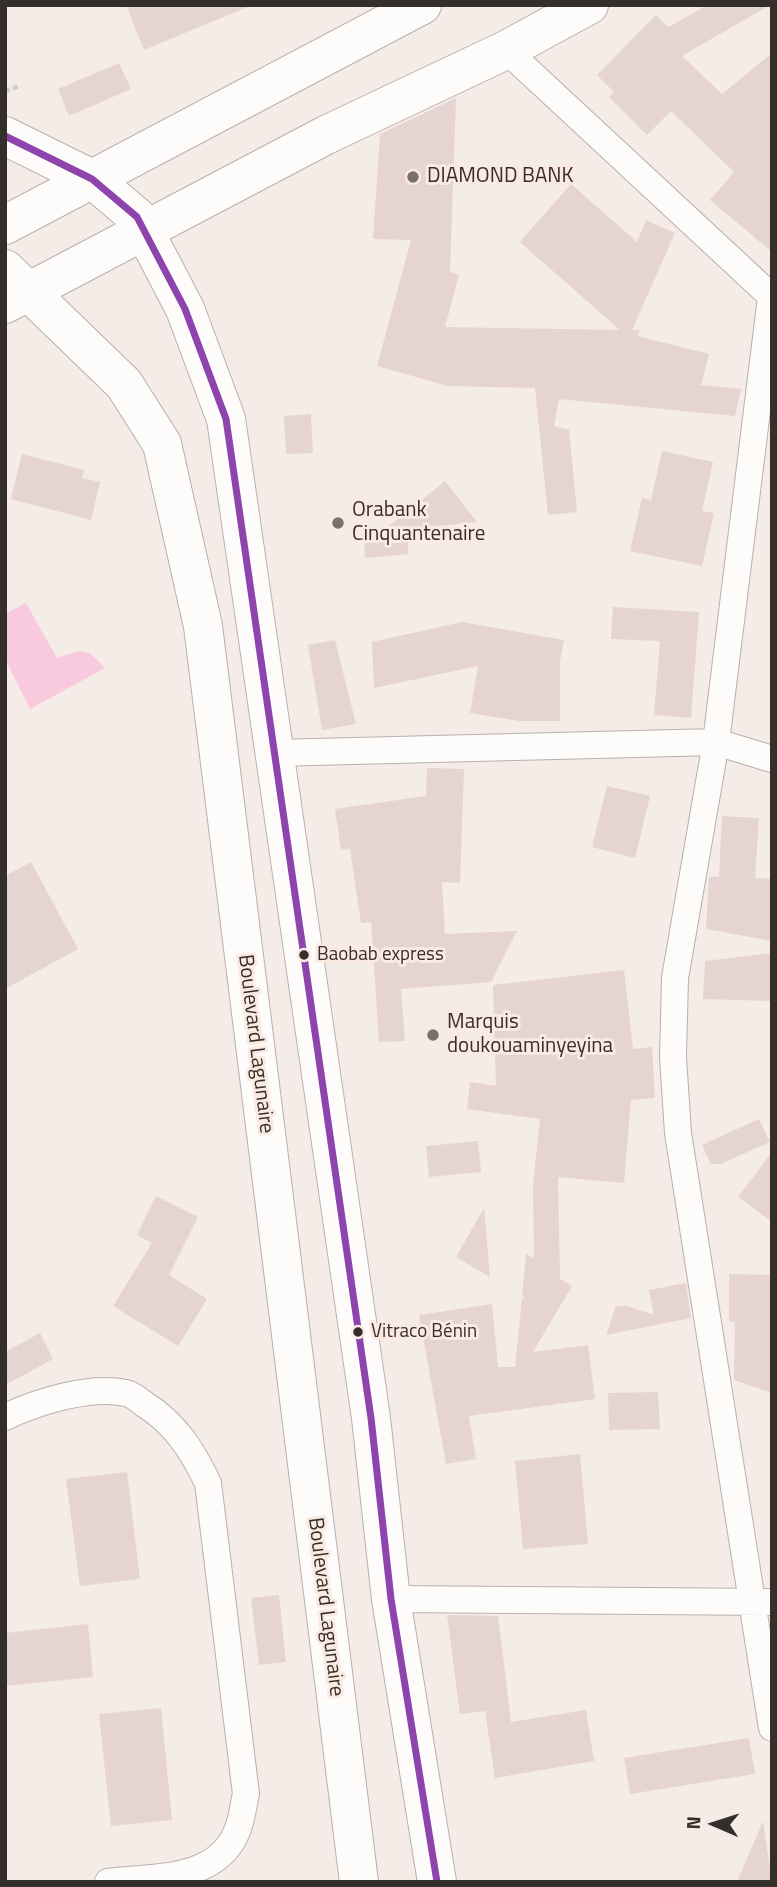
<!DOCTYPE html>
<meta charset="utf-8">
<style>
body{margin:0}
#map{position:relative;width:777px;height:1887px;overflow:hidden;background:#f5ece7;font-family:"Titillium Web",sans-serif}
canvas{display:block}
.frame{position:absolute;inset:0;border:7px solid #352f2b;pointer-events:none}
.north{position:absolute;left:679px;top:1789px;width:70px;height:70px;-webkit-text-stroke:5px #fbeae1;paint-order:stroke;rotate:273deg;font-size:19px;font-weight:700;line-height:28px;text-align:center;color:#352f2b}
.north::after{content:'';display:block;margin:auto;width:24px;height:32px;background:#352f2b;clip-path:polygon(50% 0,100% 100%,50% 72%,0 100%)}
</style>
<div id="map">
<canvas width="777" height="1887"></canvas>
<div class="frame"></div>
<div class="north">N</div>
</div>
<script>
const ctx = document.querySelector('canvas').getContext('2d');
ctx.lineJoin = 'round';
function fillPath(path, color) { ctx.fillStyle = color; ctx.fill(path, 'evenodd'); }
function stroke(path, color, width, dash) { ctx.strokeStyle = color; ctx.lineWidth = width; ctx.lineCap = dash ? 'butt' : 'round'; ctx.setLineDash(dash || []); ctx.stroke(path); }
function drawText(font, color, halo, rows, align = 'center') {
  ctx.font = font + ' "Titillium Web",sans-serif'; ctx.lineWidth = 6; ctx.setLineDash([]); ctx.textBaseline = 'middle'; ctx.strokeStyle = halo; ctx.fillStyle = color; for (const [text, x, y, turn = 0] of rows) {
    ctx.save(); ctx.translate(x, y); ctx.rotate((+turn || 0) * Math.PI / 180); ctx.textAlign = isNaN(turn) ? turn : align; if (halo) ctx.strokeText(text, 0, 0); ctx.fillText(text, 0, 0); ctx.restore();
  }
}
fillPath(new Path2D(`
 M26 603 57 658C84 649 85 646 105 668L30 709 5 659V614Z`), '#f9cade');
fillPath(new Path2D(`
 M126 5H250V6L144 50Z
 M708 5H770L682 56 722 94 772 53V252L710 200 734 172 671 111 647 135 609 97 614 92 597 75 656 15 668 27Z
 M119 63 131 89 69 116 58 89Z
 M456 98 450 272 459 275 445 327 620 330 520 242 571 184 637 242 646 220 675 233 632 330H640L637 336 709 354 701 385 741 389 735 416 559 399 554 426 569 430 577 512 548 515 535 388 448 386 377 366 411 240 373 239 380 134Z
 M311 414 313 453 286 454 284 416Z
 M662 451 713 462 702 511 714 513 702 566 630 551 642 498 651 500Z
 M22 454 84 470 82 478 100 482 91 520 11 499Z
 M445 481 477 522 408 529V554L365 558 364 530 385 529Z
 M613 607 699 612 691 718 654 715 660 641 611 639Z
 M462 622 564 640 560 661V721H519L470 713 478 666 374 688 372 642Z
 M335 640 356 724 322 730 308 645Z
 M427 768 464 769 460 883 442 882 445 934 517 931 491 982 401 989 405 1041 379 1042 371 922 361 923 350 849 341 850 335 809 426 796Z
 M607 786 650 796 635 858 592 847Z
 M722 816 759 818 755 878 772 879V941L706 929 709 877H719Z
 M31 862 78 949 5 989V876Z
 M772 953V1001L703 999 705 961Z
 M624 970 633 1049 652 1047 655 1098 631 1100 624 1183 558 1177 560 1279 572 1286 533 1352 588 1345 595 1399 469 1416 476 1459 446 1464 419 1315 492 1304 498 1367H515L522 1299 526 1298 522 1296 526 1254 534 1258 533 1185 540 1119 467 1109 470 1082 496 1086 493 985Z
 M759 1119 770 1142 721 1164H711L702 1145Z
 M478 1141 481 1172 429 1177 426 1146Z
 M772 1152V1222L738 1197Z
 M156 1196 198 1217 169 1275 207 1299 178 1346 113 1306 152 1243 137 1235Z
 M484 1208 490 1277 456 1257Z
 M729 1274 772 1275V1393L734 1380 735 1322 729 1321Z
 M686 1283 691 1318 606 1335 616 1306H627L654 1315 649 1290Z
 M40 1333 53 1359 5 1385V1352Z
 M658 1392 660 1429 609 1430 608 1393Z
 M580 1454 588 1544 523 1549 515 1461Z
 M127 1472 140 1579 80 1586 66 1479Z
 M279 1595 286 1662 259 1665 251 1598Z
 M447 1615 498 1616 511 1722 586 1710 594 1761 495 1778 485 1711 460 1714Z
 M88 1624 93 1677 5 1686V1633Z
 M161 1708 172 1820 111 1826 99 1714Z
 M749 1738 755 1774 630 1794 624 1758Z
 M763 1821 772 1882H737Z`), '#e5d4d2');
const street = new Path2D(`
 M506 50 772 297
 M771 297 716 742 675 978 673 1057 678 1133 772 1728
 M273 753 716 742 772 759
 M5 1417C37 1402 90 1385 126 1393 132 1394 139 1400 144 1404 175 1423 192 1450 208 1483L246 1794C243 1806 242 1820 237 1831 217 1882 153 1876 108 1882
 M391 1599 772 1602`);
const secondary = new Path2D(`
 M5 136 92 179 137 217 185 309 226 419 371 1418 391 1599 437 1882
 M5 269 124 384 162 444 203 626 359 1882`);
const highway = new Path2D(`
 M5 225 422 5
 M5 304 326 135 506 50 589 5`);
stroke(street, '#b7b0ac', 28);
stroke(secondary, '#b7b0ac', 40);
stroke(highway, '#b7b0ac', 40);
stroke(new Path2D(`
 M5 91 20 86`), '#cfccc9', 4.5, [5, 3.5]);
stroke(street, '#fefcfb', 26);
stroke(secondary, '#fefcfb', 38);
stroke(highway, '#fefcfb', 38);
stroke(new Path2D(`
 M5 136 92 179 137 217 185 309 226 419 371 1418 391 1599 437 1882`), '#8e44ad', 7);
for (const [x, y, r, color] of [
 [413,177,7,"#78716d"],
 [338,523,7,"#78716d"],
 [304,955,6,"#352f2b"],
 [433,1035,7,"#78716d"],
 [358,1332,6,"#352f2b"]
]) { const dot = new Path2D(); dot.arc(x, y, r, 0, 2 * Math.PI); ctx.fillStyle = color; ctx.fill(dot); stroke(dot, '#fbeae1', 2.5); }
drawText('19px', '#352f2b', '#fbeae1', [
 ["Baobab express",317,955],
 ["Vitraco Bénin",371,1332]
], 'left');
drawText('21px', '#352f2b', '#fbeae1', [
 ["DIAMOND BANK",427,177],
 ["Orabank",352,511],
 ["Cinquantenaire",352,535],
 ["Marquis",447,1023],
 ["doukouaminyeyina",447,1047]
], 'left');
drawText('21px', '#352f2b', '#fbeae1', [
 ["Boulevard Lagunaire",255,1044,83],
 ["Boulevard Lagunaire",325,1607,83]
]);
</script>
